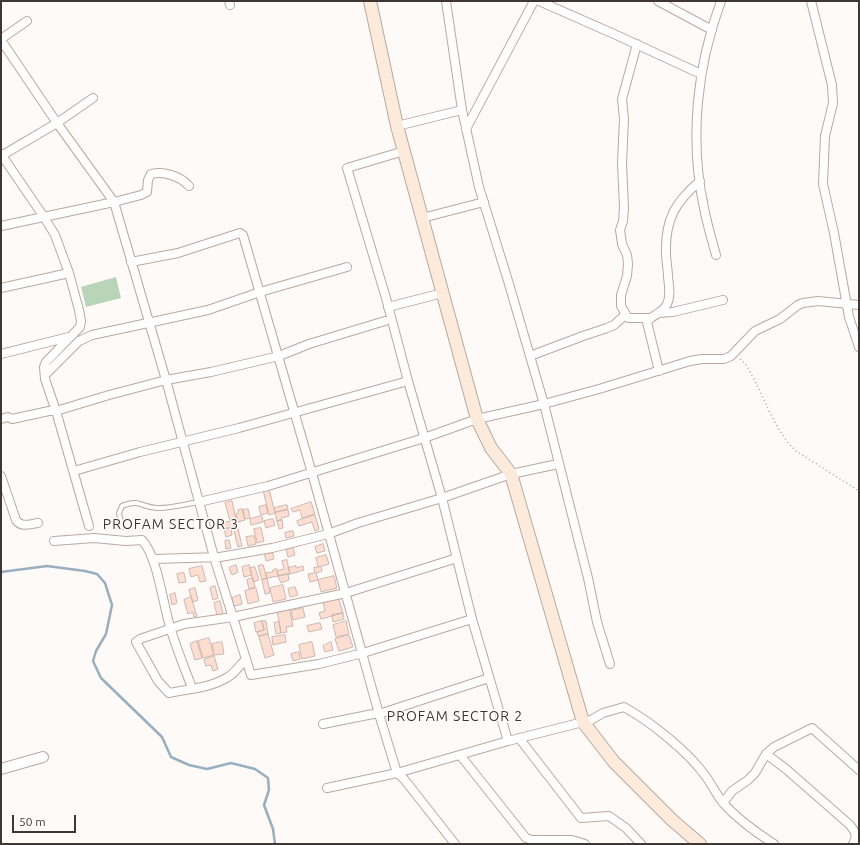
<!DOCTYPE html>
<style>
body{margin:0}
#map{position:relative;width:860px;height:845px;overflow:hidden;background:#fefaf8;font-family:Ubuntu,sans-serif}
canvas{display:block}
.frame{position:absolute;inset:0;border:2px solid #3f3734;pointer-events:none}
.scale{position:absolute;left:12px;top:815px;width:64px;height:18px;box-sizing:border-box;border:2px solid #3f3734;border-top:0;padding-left:5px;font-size:12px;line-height:14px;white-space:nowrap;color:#3f3734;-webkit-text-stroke:3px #fff;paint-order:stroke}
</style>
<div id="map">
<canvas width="860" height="845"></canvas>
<div class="frame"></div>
<div class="scale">50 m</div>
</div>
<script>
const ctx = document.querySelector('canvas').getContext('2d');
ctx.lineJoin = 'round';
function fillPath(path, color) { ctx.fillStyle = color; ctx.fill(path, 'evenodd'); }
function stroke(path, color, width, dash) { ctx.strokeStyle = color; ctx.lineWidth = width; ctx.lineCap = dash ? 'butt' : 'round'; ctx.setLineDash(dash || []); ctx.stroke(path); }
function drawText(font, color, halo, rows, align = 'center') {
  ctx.font = font + ' Ubuntu,sans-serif'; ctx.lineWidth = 3; ctx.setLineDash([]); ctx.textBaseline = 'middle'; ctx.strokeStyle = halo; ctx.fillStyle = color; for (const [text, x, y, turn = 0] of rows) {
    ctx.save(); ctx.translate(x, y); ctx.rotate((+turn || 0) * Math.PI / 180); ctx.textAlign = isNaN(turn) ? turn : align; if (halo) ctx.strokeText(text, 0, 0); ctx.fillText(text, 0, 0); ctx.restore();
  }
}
fillPath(new Path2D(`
 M116 277 121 298 86 307 81 287Z`), '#b8d5ba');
stroke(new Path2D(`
 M1 572 47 566 85 571 97 574 105 583 112 605 106 634 96 651 93 661 101 678 162 737 171 757 189 765 207 769 231 763 255 769 268 778 269 790 264 805 273 829 275 844`), '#98afc0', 2.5);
const building = new Path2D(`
 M269 489 275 513 269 515 263 490Z
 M232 501 236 519 230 521 225 503Z
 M311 502 315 514 302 518 300 510 293 512 291 509Z
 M266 505 268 513 261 515 259 507Z
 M287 505 288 509 275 512 274 508Z
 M242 509 245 520 238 522 236 514 238 513V510Z
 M248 509 250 518 245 519 243 510Z
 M288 510 289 516 281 518 282 520 277 521 275 513Z
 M315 515 319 529 315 531 312 522 299 526 297 521Z
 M262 516 263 522 251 525 250 519Z
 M273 519 275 525 266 528 264 521Z
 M236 520 242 546 238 547 233 527 224 529 223 523Z
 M282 520 283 528 279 529 277 521Z
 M231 528 232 535 226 537 224 529Z
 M261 528 264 541 257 543 254 529Z
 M293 531 294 536 286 538 285 533Z
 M254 536 256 544 248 546 246 537Z
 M229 540 231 548 226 549 225 541Z
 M323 544 325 551 317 553 315 547Z
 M293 548 295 555 288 557 286 550Z
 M272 550 274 559 266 561 264 552Z
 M326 555 329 564 318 567 316 558Z
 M287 560 290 574 278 576 277 571 284 569 282 561Z
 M236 565 238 572 232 575 229 568Z
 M249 565 252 575 244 577 242 567Z
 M263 565 267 578 262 580 258 566Z
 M202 566 206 581 200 582 198 575 191 577 189 569Z
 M296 566V568L303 566 304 570 290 574 288 568Z
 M255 567 259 580 253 582 250 568Z
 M321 567 322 571 316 573 318 580 310 582 308 574 315 573 314 568Z
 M277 569 278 576 267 578 265 573 273 572V570Z
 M184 573 186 582 179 583 177 574Z
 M288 574 289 580 281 583 278 576Z
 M334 576 337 588 321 592 318 580Z
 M253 578 255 587 249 589 247 580Z
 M267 578 270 593 265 594 262 580Z
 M283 585 286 599 273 602 270 588Z
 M215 586 218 598 213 600 210 588Z
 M295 587 298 595 290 597 288 589Z
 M195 588 198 600 193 602 189 590Z
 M256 588 259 601 248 604 245 591Z
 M175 593 177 603 172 605 170 595Z
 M240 595 242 604 234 606 232 598Z
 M191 597 197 616 194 617 193 612 188 614 184 600Z
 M338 597 343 613 321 619 319 613 325 611 323 601Z
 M220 601 223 614 217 615 214 603Z
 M289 607 293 626 286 627 287 632 281 633 277 610Z
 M303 608 305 617 293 620 291 611Z
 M343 613 344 619 333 622 332 615Z
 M262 621 264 630 256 632 254 623Z
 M262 621H266L268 634 258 636 257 632 264 630Z
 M346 621 349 634 336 637 333 625Z
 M279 622 281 633 276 634 274 623Z
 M320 623 322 629 309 632 307 626Z
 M268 634 274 655 265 658 259 637Z
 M285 635 286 642 273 645 272 637Z
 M349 635 353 647 339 651 335 639Z
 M209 638 214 655 203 658 198 641Z
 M197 641 202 658 195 660 190 644Z
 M222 642 224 654 214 655 212 644Z
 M312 642 315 656 302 659 299 645Z
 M331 642 333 650 325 652 323 646Z
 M299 652 300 659 293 661 291 654Z
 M214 656 218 669 213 671 211 665 206 666 204 660Z`);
fillPath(building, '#fdded1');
stroke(building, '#ccb8b0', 1);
const service = new Path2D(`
 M122 527 119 513 122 506C141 498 143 509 159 508 172 508 186 504 199 502`);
const minor = new Path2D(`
 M229 1 230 5
 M446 1 462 110 479 187 509 284 544 404 588 578 597 622 610 664
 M539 1 614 34 701 74
 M658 1 712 30
 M811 1 832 85 833 103 825 136 823 184 834 233 849 317 859 347
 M1 39 27 21
 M1 40 57 123 114 202 166 380 214 557 251 675 319 664 363 653 472 619
 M637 44 622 99 624 119 622 163 624 208 623 221 620 230 622 244 627 255 628 264 627 276 621 295V306L628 318H649
 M397 126 462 110
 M466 129 534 1
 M404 151 347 168 386 298 408 381 442 498 472 619 508 741
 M1 154 44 217 55 235 69 273 79 310 81 321 80 327 46 362 44 367 45 379 56 411 89 526
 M1 156 57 123 93 98
 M422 218 484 202
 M1 226 114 202 141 195 147 192 148 180 151 174C164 171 180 176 189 186
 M716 255C712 240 707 224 704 208 689 139 697 66 721 1
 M131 262 178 253 240 233 243 235 312 473 379 714 397 773 404 779 455 844
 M1 288 69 273
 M388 307 443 293
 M658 313 673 312 723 300
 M1 354 69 337
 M530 356 583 336 607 328 614 325 625 315
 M659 371 647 322C652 315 663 313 667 304 671 296 669 286 668 277 668 269 666 261 666 253 665 220 675 202 700 181
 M45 375 79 341 92 335 208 310 260 292 347 267
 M1 419 8 417 12 419 49 411H56L109 395 166 380 211 372 279 356 309 344 385 321
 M74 471 140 452 239 428 408 381
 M1 476 16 520C21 528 30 524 38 523
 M199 502 268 486 424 438 477 419 544 404 599 389 690 361 702 359H724L731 356 755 331 780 319 798 305 803 303 818 301 859 305
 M54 541 94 538 126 541 142 540C158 557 163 606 171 630 177 650 185 669 192 688
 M153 559 220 557 272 548 328 534 358 523 442 498 511 474 558 464
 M246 659C240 665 235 673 228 677 211 688 188 689 169 693L158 681 136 642 140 639 184 624 233 617 346 593 457 558
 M323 724 373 714H379L489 678
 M519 738 581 818 609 816 626 828 641 844
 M766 754 786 769 850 825C855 831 858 837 853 844
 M460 755 526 838 532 840H572L585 844
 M327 788 397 773 508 741 591 720 603 713 624 707C651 722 689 752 707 778 714 788 717 797 726 806 740 821 757 833 774 844
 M723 803 732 791 748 780 755 773 766 754 774 747 812 728 859 770`);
const tertiary = new Path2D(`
 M1 769 43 757`);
const secondary = new Path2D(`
 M370 1 397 126 477 419 491 448 511 474 583 722 614 762 672 820 700 844`);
stroke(service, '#bba8a0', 6);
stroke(minor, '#bba8a0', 10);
stroke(tertiary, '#bba8a0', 12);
stroke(secondary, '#bba8a0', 14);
stroke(new Path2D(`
 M740 359C748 364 752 377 757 385 768 408 778 434 796 451L859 491`), '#a9a3a0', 1.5, [1, 3]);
stroke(service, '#fff', 4);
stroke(minor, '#fff', 8);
stroke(tertiary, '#fff', 10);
stroke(secondary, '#fcebdb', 12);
ctx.letterSpacing = '1px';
drawText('14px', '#44342d', '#fff', [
 ["PROFAM SECTOR 3",171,524],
 ["PROFAM SECTOR 2",455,716]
]);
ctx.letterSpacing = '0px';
</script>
